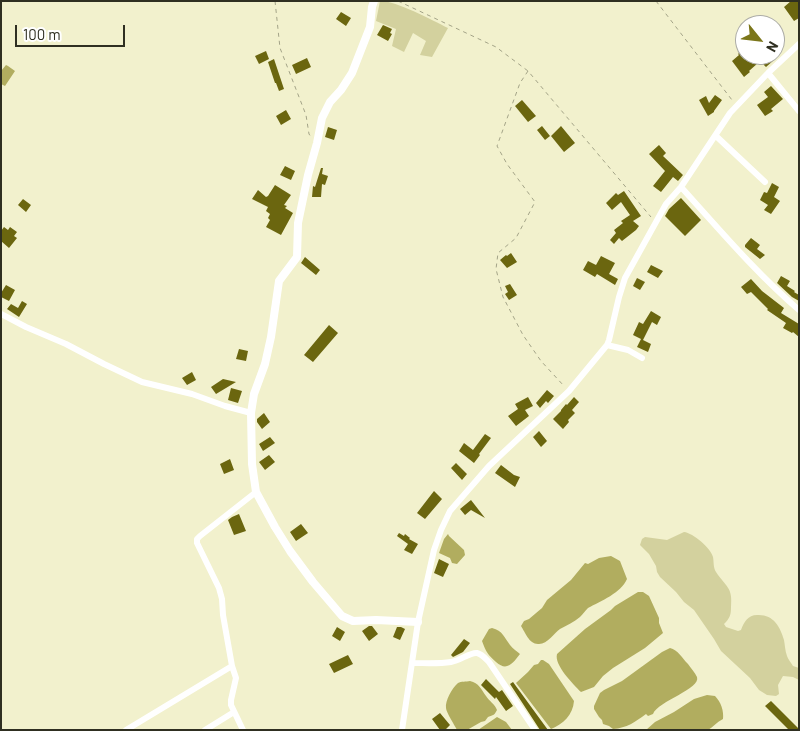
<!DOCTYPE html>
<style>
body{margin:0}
#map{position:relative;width:800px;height:731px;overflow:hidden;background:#f2f1cd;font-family:Barlow,sans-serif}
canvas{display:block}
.frame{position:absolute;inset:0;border:2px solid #2f2f21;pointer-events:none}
.north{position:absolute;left:735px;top:15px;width:50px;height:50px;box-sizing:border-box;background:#fff;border:1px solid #acaca6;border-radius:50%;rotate:119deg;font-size:14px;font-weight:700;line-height:20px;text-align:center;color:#2f2f21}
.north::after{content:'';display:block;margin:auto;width:18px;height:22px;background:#7b761a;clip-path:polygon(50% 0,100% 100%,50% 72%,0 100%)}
.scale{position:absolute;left:15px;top:25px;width:110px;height:22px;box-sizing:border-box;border:2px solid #2f2f21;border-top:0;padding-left:6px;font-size:15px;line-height:18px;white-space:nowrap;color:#2f2f21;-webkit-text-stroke:4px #fff;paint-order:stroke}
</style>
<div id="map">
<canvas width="800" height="731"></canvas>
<div class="frame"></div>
<div class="north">N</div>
<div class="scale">100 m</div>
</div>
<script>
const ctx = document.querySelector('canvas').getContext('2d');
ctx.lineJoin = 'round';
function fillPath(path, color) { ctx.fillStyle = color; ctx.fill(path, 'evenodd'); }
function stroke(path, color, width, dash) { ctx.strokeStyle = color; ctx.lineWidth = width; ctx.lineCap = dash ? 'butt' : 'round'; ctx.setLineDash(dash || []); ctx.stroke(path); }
fillPath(new Path2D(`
 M380 1C397 1 432 20 448 28L432 57 420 55 426 41 413 33 404 52 392 46 396 29 376 21Z
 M684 532C693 533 711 548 713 557 714 562 713 567 716 572 726 587 733 587 731 607 731 615 730 618 724 624L726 627 738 631 741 630C744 622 748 615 757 615 773 614 780 626 784 640 785 645 785 651 787 656 788 659 791 663 793 666L799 668V680L793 677 783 676 778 685 779 694 776 696 767 695 759 690 750 678 721 651 714 639 694 610 684 602 676 592 660 577 657 572 656 566 649 554 640 545 642 539 645 537 667 540Z`), '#d3d19e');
fillPath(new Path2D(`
 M6 65 8 66 15 71 5 86 1 84V71Z
 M448 534 449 536 464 550 465 555 457 564 452 563 450 558 439 553 444 539Z
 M611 556 620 561 627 579C621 593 601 601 588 608 585 611 583 614 580 617 574 622 567 625 560 629 554 633 547 645 538 644 529 644 525 632 521 626L524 621 529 619 542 608 547 600 571 580 585 563 588 564 599 558Z
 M638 592H643L649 596 659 618V623L663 633 645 648 613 668 603 676 594 687 581 692C573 684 554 665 557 654L585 629 611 610 615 606Z
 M492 628C503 631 504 637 510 645 513 649 517 651 520 654 513 663 507 672 496 662 488 655 486 652 482 641L489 629Z
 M670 648C678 650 682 658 688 664 691 668 695 673 697 677 701 689 658 701 653 714L648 716 646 714C635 722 627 728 613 729L609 726 603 724 602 720 599 717 594 709V706L600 693 604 690 622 681 662 652Z
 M541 660H543L549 664 574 701C573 715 563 724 551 729L516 683 528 672 534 665 538 664Z
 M470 681C479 683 481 689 486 696 489 701 495 704 497 710 493 717 494 714 488 717L485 721 481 722 467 730H457C455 726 446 712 446 708 445 701 452 688 458 683 461 681 466 682 470 681Z
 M707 695 715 696C721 702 724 711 723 719 717 722 713 727 708 730H646L655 722 674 712 694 699Z
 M497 717 506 722 512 730H478Z`), '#b1ad5f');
fillPath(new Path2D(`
 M791 1H799V18L794 21 784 7Z
 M341 12 351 18 346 26 336 19Z
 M383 25 392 29 390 33 392 34 388 41 377 35Z
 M745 47V55H751L758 63 749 71 750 72 744 77 732 61 739 55 738 54Z
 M266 51 269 59 259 64 255 56Z
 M765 55H770L774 60 766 67 759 60Z
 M307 58 311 67 296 74 292 65Z
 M274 59 284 89 279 91 276 83H275L268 62Z
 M771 86 783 99 771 109 773 111 765 116 757 105 768 97 764 92Z
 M715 95 722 100 714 111V112L708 116 699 100 706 96 709 103Z
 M522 100 536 116 528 122 515 106Z
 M286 110 291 119 281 125 276 116Z
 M542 126 550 136 545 140 537 130Z
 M561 126 575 143 564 152 551 136Z
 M328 127 337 130 334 140 325 137Z
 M659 145 666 153 663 156 683 175 678 181 673 177 661 192 653 186 665 171 649 154Z
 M285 166 295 171 291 180 280 175Z
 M321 168H323L322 174 328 176 325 185 322 184 321 197H312L313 186 315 187Z
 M772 183 779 187 774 197 780 201 771 214 764 210 768 205 760 200 764 192 767 193Z
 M275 185 291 195 284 205 287 206 285 208 293 213 281 235 266 227 270 220 268 218 270 214 266 211 268 207 252 199 258 190 266 197 268 196Z
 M624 191 641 216 633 221 639 226 636 230 622 241 619 238 614 244 610 240 616 233 614 230 623 223 621 221 630 215 621 202 612 210 606 203 616 193 618 195Z
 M681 198 701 220 685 236 665 216 669 209Z
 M23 199 31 205 26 212 18 205Z
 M4 227 8 230 10 227 17 232 14 236 17 238 9 248 1 241V231Z
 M751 238 760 245 757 249 765 255 760 259 745 247V245Z
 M511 253 517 262 507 268 500 260 506 255 507 256Z
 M601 256 615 263 609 274 618 279 615 285 597 274 595 277 583 270 588 261 596 265Z
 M305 257 320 270 316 275 301 263Z
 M651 265 663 271 658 278 647 272Z
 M781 276 790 281 787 286 795 291 794 292 799 295V301L792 297 777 283Z
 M637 278 645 282 640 290 633 286Z
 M751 279 762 291 784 308 781 313 799 324V337L793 332 792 333 783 328 786 323 767 310 768 309 751 292 747 294 741 287Z
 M510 284 517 295 509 300 505 294 508 292 505 286Z
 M6 285 15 290 9 301 1 297V293Z
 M22 301 27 304 19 317 7 309 11 304 18 308Z
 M651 311 661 317 657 325 652 322 643 340 651 344 648 352 637 347 641 339 633 335 639 322 643 324Z
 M329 325 338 333 313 362 304 355Z
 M239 349 248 351 246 361 236 359Z
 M192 372 196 380 187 385 182 378Z
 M223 379 236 382 216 394 211 387Z
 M231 388 242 391 238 403 228 400Z
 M547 390 554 396 548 403 546 401 540 408 536 403Z
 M528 397 533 406 525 410 529 416 516 426 508 416 518 409 515 404Z
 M574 397 579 402 572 410 575 413 568 420 569 422 563 429 553 419 561 411V410L566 404 567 405Z
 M264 413 270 422 262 429 257 422V419Z
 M539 431 547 441 541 447 533 437Z
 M485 434 491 438 479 454 480 455 474 463 459 451 464 443 473 450Z
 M270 437 275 443 263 451 259 444Z
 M269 455 275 462 265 470 259 462Z
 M230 459 234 470 224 474 220 464Z
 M456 463 467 474 462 480 451 468Z
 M501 465 514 475 520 477 515 487 495 473Z
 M434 491 442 499 425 519 417 513Z
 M471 500 485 518 471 510 465 515 460 509Z
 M239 514 246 531 234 535 228 520 232 517Z
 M301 524 308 533 296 541 290 532Z
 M399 533 404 536 405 534 410 538 409 539 418 544 412 554 404 550 408 544 397 536Z
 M439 559 449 564 443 577 434 573Z
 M369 626H372L378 634 369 641 362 631Z
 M337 627 345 632 340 641 332 636Z
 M397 627H401L405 629 400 640 393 637Z
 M464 639 470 643 463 652 453 657 451 655Z
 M348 655 353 664 334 673 329 664Z
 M486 679 499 692 502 690 513 706 506 711 496 697 495 699 481 685Z
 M513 682 548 730H540L510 684Z
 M771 701 799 729V730H789L765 706Z
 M440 713 450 725 445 730H440L432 719Z`), '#6b660f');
stroke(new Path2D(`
 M275 1 280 48 306 115 309 134 311 137
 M398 1 496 47 528 71 651 217
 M656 1 732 100
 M528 71 520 83 497 146 507 164 535 202 516 238 498 253 496 269 503 297 523 335 541 361 564 386`), '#a3a387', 1, [4, 4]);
stroke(new Path2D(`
 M768 73 799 111
 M716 136 765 182
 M681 187C719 229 756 273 799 310
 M1 314 26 327 66 344 104 364 142 382 192 394 225 406 251 413
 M607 345 628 350 642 358
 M412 663C425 663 438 664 451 662 460 661 470 652 477 653 482 654 486 659 489 662L535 730
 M126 730 232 666
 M205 730 234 712
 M243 730 231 705V700L236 678 232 666 223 615 222 599 219 588 197 543V539L200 536 256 492
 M402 730 418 622 434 550 441 530 450 511 489 466 569 391 607 345 609 340 619 297 625 278 666 204 681 187 730 113 768 73 799 44`), '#fff', 6);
stroke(new Path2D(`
 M374 1 372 7 370 27 352 73 341 90 330 102 322 118 317 143 308 175 298 223 297 257 279 281 271 337 265 364 254 394 251 413 252 464 256 492 275 527 290 551 313 582 342 616 353 621 376 620 418 622`), '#fff', 8);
</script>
